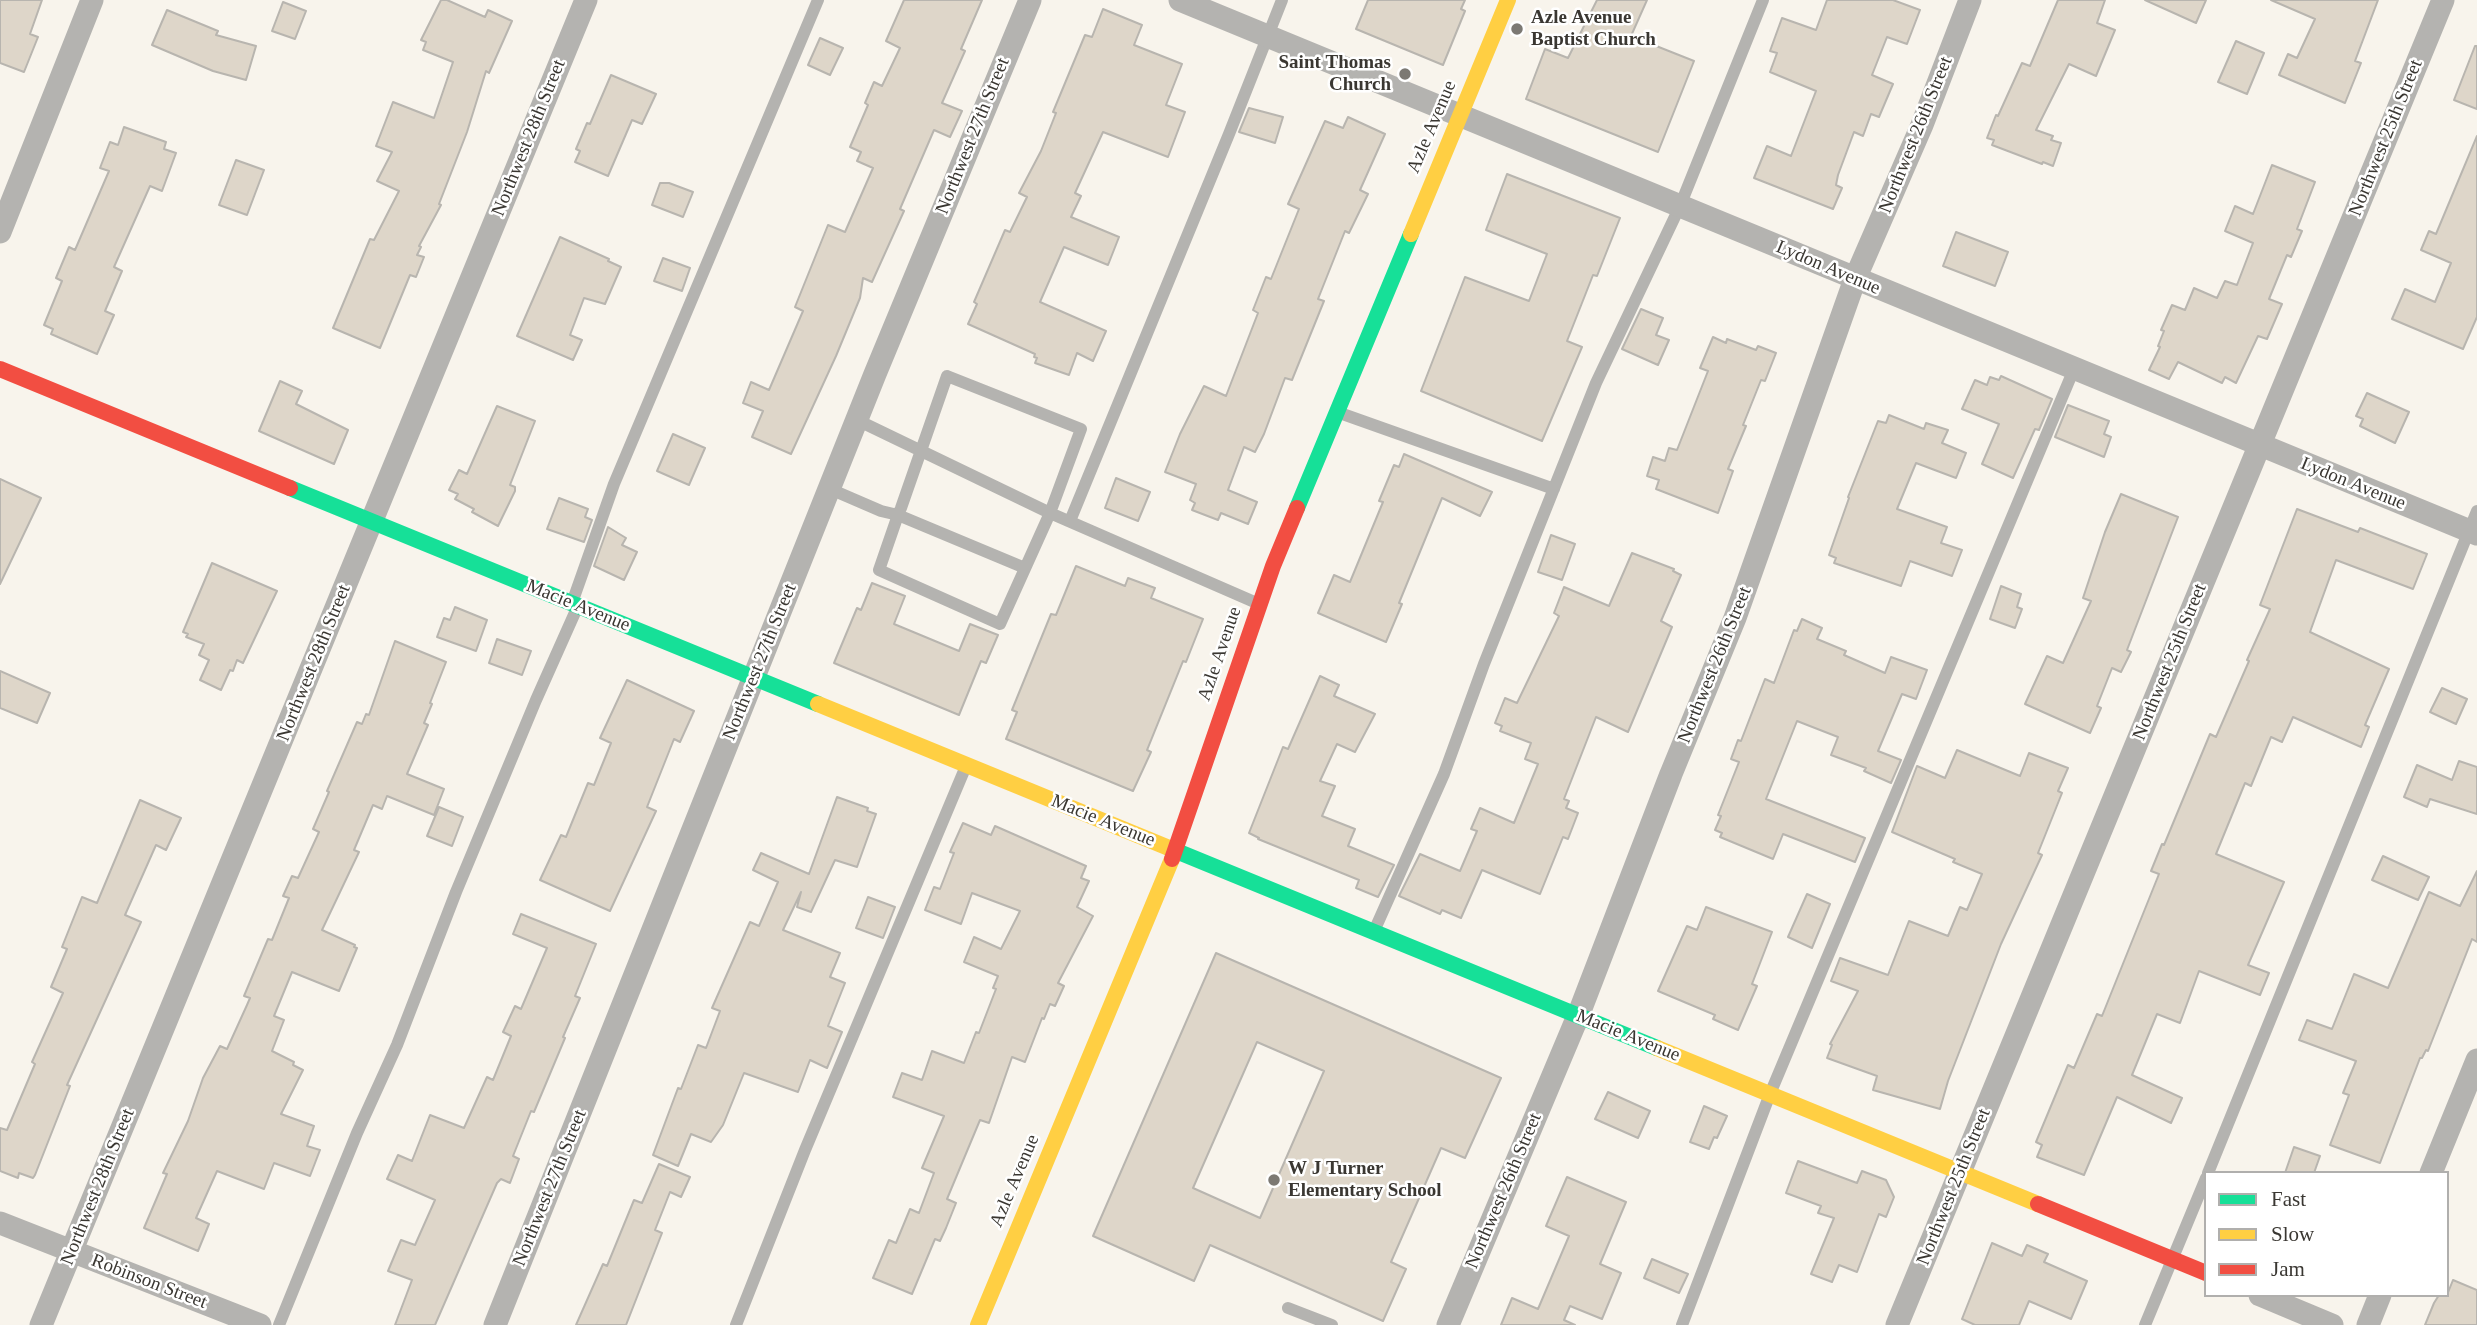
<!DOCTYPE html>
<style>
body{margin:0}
#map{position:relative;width:2477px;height:1325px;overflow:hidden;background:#f8f4ec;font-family:"Times New Roman",serif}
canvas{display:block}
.legend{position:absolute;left:2204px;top:1171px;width:245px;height:126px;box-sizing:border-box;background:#fff;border:2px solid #b0afad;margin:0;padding:9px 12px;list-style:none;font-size:21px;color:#3a3732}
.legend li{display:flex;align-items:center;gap:14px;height:35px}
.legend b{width:35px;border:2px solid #b0afad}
</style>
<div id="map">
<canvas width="2477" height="1325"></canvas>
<ul class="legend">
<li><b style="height:9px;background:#16e098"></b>Fast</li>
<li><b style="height:9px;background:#ffcf43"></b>Slow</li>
<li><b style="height:9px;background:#f24e42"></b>Jam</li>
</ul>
</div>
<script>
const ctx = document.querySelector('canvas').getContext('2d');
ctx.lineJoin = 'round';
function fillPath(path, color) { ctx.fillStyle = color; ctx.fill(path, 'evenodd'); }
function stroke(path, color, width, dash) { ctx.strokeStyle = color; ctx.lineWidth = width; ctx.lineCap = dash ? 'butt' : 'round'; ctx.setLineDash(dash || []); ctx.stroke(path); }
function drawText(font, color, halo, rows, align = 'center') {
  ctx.font = font + ' "Times New Roman",serif'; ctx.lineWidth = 5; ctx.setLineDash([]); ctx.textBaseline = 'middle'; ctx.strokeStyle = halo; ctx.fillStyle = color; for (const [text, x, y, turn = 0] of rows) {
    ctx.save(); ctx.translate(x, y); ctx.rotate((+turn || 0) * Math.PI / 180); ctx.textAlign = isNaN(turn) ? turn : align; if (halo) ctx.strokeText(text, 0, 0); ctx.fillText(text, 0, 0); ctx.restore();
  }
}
const building = new Path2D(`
 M0 0H42L30 34 38 37 24 72 0 63Z
 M441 0H447L485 17 488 10 512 21 489 73 486 71 467 132 439 204 441 205 419 246 421 247 417 255 424 257 416 277 410 275 380 348 333 328 370 239 374 240 399 191 377 181 392 152 376 146 393 102 434 118 453 62 423 50 426 42 421 40Z
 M904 0H982L961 49 965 51 942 103 962 111 950 137 934 130 900 209 904 211 872 282 863 278 860 298 836 356 791 454 752 437 763 411 743 403 751 382 769 390 803 311 795 307 828 225 845 232 873 168 857 161 861 152 850 147 868 105 865 103 874 82 882 86 900 48 886 41Z
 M1368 0H1465L1461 9 1465 11 1443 65 1356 29Z
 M1597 0H1647L1631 36 1694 61 1658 152 1526 99 1545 49 1568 58Z
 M1827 0H1893L1920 10 1907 44 1887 37 1872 75 1893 84 1879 117 1871 114 1863 136 1854 132 1838 175 1836 185 1842 188 1833 209 1754 178 1767 146 1791 156 1816 91 1770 72 1777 53 1770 51 1782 18 1816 30Z
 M2058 0H2105L2097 23 2115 30 2096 76 2069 64 2036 130 2053 136 2051 140 2061 143 2053 166 2043 162 2042 164 1992 145 1994 140 1987 138 1996 115 1998 116 2022 63 2030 66Z
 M2145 0H2206L2196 23Z
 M2271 0H2378L2355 61 2361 63 2345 103 2279 75 2288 54 2297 58 2315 19Z
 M283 2 306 11 295 39 272 31Z
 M1103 9 1142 25 1134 45 1182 64 1166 105 1185 112 1168 157 1103 132 1075 193 1081 196 1071 217 1119 237 1108 265 1064 247 1040 302 1106 331 1093 361 1077 353 1069 375 1035 363 1037 358 1034 357 1035 354 968 324 977 304 974 302 1005 230 1010 232 1027 197 1019 193 1041 151 1056 113 1053 112 1085 35 1092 37Z
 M167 10 218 31 216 35 256 46 246 80 213 71 152 45Z
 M820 38 843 48 830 75 808 65Z
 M2236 41 2264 53 2247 94 2218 82Z
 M2475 46H2477V109L2454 100Z
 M611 75 656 94 642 124 632 120 608 176 575 162 580 151 576 149 587 123 590 124Z
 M1249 108 1283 117 1275 143 1239 132Z
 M1348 117 1385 134 1360 190 1368 194 1349 233 1345 231 1318 299 1324 301 1292 380 1285 378 1264 434 1255 452 1244 447 1228 490 1257 502 1248 524 1221 513 1218 520 1192 510 1195 503 1190 500 1196 484 1165 472 1180 434 1204 386 1226 396 1258 313 1253 310 1266 277 1271 279 1299 209 1288 204 1325 121 1343 128Z
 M124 127 166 142 164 149 176 153 162 191 150 186 114 267 122 271 105 311 114 315 97 354 51 334 53 329 44 325 62 281 56 278 69 247 75 250 109 171 100 168 110 142 118 145Z
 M2477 136V317L2463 349 2392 319 2405 289 2435 302 2451 263 2421 250 2429 231 2436 234Z
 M236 160 264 170 247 215 219 205Z
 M2272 165 2315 182 2297 229 2302 231 2291 257 2287 255 2269 299 2282 304 2267 339 2258 336 2236 383 2225 377 2222 383 2178 362 2169 379 2149 370 2160 347 2158 346 2164 331 2161 330 2172 305 2185 310 2194 288 2217 298 2225 281 2237 285 2253 243 2225 231 2235 206 2253 214Z
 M1507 174 1620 218 1597 276 1593 275 1567 341 1582 347 1542 441 1421 391 1465 277 1529 301 1547 254 1486 230Z
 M660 183H669L693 192 683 217 652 205Z
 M1956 232 2008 252 1995 286 1943 266Z
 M560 237 609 259 608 261 621 267 605 304 584 298 570 335 582 340 573 360 517 336Z
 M663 258 690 268 682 291 654 281Z
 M1641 309 1663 318 1656 335 1669 340 1658 365 1622 349Z
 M1713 337 1726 343 1727 339 1756 350 1758 346 1776 353 1765 381 1761 380 1743 425 1746 426 1728 469 1733 471 1718 513 1656 489 1659 480 1647 476 1653 457 1665 461 1669 448 1677 450 1708 371 1700 368Z
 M2001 376 2052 399 2039 430 2035 429 2013 478 1982 464 1999 424 1962 409 1975 380 1987 385 1990 377 1999 380Z
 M280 381 302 391 296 404 348 430 334 464 259 431Z
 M2367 393 2409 412 2395 443 2360 426 2363 419 2356 416Z
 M2068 405 2109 421 2104 434 2111 437 2104 457 2055 437Z
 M497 406 535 421 510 485 515 487V491L498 526 472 512 474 509 455 499 458 494 449 490 459 470 467 474Z
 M1889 415 1924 429 1926 423 1948 430 1942 443 1966 453 1956 478 1916 463 1897 509 1947 527 1941 543 1962 550 1952 576 1910 561 1901 586 1834 563 1836 558 1829 555 1849 498 1848 497 1878 421 1886 423Z
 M673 434 705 448 689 485 657 471Z
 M1404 454 1492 492 1480 516 1442 498 1399 603 1402 604 1386 642 1318 613 1334 575 1350 582 1383 502 1379 501 1394 465 1399 467Z
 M1116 478 1150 492 1138 521 1105 508Z
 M0 479 41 498 0 584Z
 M2121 494 2178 517 2127 650 2131 652 2121 672 2112 668 2097 706 2101 708 2090 733 2025 704 2047 656 2063 663 2091 601 2083 598 2105 532Z
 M559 498 588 509 585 517 592 520 584 542 547 529Z
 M2297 509 2358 532 2360 528 2427 554 2413 589 2336 560 2310 632 2389 669 2365 725 2369 727 2361 747 2293 717 2282 742 2271 737 2251 786 2245 783 2216 854 2284 882 2248 965 2269 973 2260 995 2199 971 2180 1023 2157 1014 2132 1075 2182 1098 2171 1123 2117 1097 2084 1175 2037 1157 2042 1145 2036 1142 2068 1065 2074 1068 2097 1014 2102 1016 2159 874 2151 871 2162 844 2164 845 2210 734 2216 737 2249 661 2247 660 2270 609 2260 605Z
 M608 527 626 538 622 545 637 552 624 580 594 566Z
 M1551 535 1575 544 1562 580 1538 572Z
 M1632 553 1674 569 1673 571 1681 575 1661 621 1672 627 1628 732 1596 717 1564 799 1569 801 1566 808 1578 813 1568 839 1563 837 1540 894 1482 870 1461 918 1442 910 1440 914 1399 896 1420 854 1460 871 1477 831 1471 829 1480 808 1514 823 1538 764 1525 759 1531 743 1500 731 1502 726 1495 723 1505 698 1517 703 1559 616 1554 613 1564 587 1609 606Z
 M212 563 277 591 243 663 237 660 233 671 230 670 221 690 200 680 209 660 199 655 204 644 186 637 188 634 183 632Z
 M1076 566 1125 586 1128 578 1155 588 1151 598 1203 619 1186 662 1183 661 1147 750 1151 752 1133 791 1006 739 1017 712 1012 710 1051 614 1056 615Z
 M872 583 905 596 894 624 959 651 970 624 998 635 986 663 981 661 959 715 834 663 857 608 861 610Z
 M2001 586 2021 594 2017 607 2022 609 2015 628 1990 619Z
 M455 607 487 620 476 651 437 637 444 618 450 620Z
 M1802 619 1822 628 1817 639 1846 651 1844 655 1885 673 1891 657 1927 670 1916 699 1902 694 1878 751 1901 760 1891 783 1864 771 1866 768 1831 755 1838 737 1797 721 1766 799 1865 838 1855 862 1783 834 1773 859 1720 837 1722 833 1715 830 1721 816 1718 815 1739 762 1731 759 1738 740 1741 741 1765 679 1774 683 1794 630 1797 631Z
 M497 639 531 651 522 675 489 663Z
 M395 641 446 662 430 703 432 704 424 723 428 725 407 774 444 789 434 815 387 796 382 809 373 805 354 850 359 852 322 930 355 945 354 947 357 948 339 991 292 972 274 1016 284 1020 272 1051 294 1062 293 1065 303 1070 281 1114 314 1126 307 1146 320 1150 310 1176 274 1163 264 1189 217 1171 196 1218 209 1224 198 1251 144 1228 167 1174 163 1173 188 1121 203 1078 220 1046 227 1049 247 1005 250 998 244 996 268 939 272 940 289 898 283 896 292 876 298 878 319 832 313 829 329 792 327 791 357 722 362 724 366 714 369 715Z
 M0 671 50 693 37 723 0 708Z
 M1320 676 1339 685 1334 696 1375 714 1355 752 1337 744 1320 781 1335 786 1322 816 1355 829 1348 846 1394 865 1378 897 1356 888 1359 880 1258 839 1259 838 1249 833 1283 747 1288 749Z
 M627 680 694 711 680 742 674 739 647 807 656 811 610 911 540 880 561 835 566 837 588 783 594 785 611 743 600 738Z
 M2442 688 2467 699 2456 724 2430 712Z
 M1957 750 2020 776 2029 753 2068 768 2058 791 2062 793 2038 853 2042 855 2001 944 1948 1081 1940 1109 1873 1090 1877 1076 1827 1058 1832 1045 1830 1044 1858 991 1831 981 1840 958 1888 975 1909 921 1948 936 1960 907 1967 910 1982 874 1953 862 1955 859 1892 832 1917 766 1945 778Z
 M2459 761 2477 767V814L2430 799 2427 807 2404 797 2417 765 2452 780Z
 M837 797 868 808 867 811 876 814 857 867 835 860 811 912 797 907 801 892 783 930 840 953 830 977 845 983 828 1026 842 1032 827 1068 810 1060 798 1092 744 1073 723 1125 711 1142 691 1134 678 1166 653 1155 678 1088 681 1089 698 1045 706 1048 720 1011 712 1008 750 922 759 926 778 882 753 870 761 853 809 874Z
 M140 800 181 818 166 850 156 845 125 915 141 922 67 1085 70 1086 35 1175 33 1178 19 1173 18 1178 0 1171V1128L7 1130 35 1064 32 1062 63 993 51 987 67 949 62 947 82 897 97 903Z
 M439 807 463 817 452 846 427 836Z
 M963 823 991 835 995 826 1086 866 1081 878 1089 881 1077 907 1093 916 1058 983 1064 986 1055 1006 1050 1004 1044 1019 1042 1018 1025 1062 1012 1057 989 1123 980 1120 947 1199 956 1203 946 1228 940 1241 935 1239 912 1294 873 1278 889 1240 896 1243 910 1209 919 1213 934 1173 922 1168 944 1116 893 1097 902 1073 922 1080 932 1051 964 1063 976 1032 979 1033 996 989 993 988 998 976 964 962 974 937 1001 949 1020 911 972 893 961 924 925 910 934 887 940 889 954 853 950 852Z
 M2383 856 2429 877 2418 900 2372 880Z
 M2477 871V942L2472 939 2428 1051 2426 1050 2422 1058H2420L2380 1163 2330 1145 2349 1095 2343 1093 2356 1061 2299 1040 2307 1020 2332 1029 2354 974 2388 988 2429 892 2460 906Z
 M1807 894 1830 904 1812 948 1788 937Z
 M868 897 895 907 883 938 856 928Z
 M1706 907 1772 932 1752 984 1757 986 1738 1030 1713 1019 1715 1015 1658 991 1687 926 1697 930Z
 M521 914 596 944 575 996 580 998 563 1037 565 1038 534 1112 531 1111 513 1156 519 1159 510 1183 501 1179 497 1183 435 1325H395L412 1280 388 1271 401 1240 415 1245 435 1200 387 1179 398 1155 412 1161 430 1115 464 1128 487 1077 493 1080 511 1036 503 1032 515 1006 521 1009 547 948 513 934Z
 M1216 953 1501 1078 1465 1158 1441 1148 1391 1262 1406 1269 1383 1321 1210 1245 1194 1281 1093 1236ZM1257 1042 1324 1071 1260 1218 1193 1188Z
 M1608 1092 1650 1111 1638 1138 1595 1119Z
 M1704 1106 1727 1116 1717 1138 1714 1137 1709 1149 1690 1142Z
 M2294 1147 2320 1156 2314 1173H2285Z
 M1798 1161 1857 1183 1862 1171 1886 1180 1894 1197 1886 1217 1879 1214 1857 1272 1839 1265 1832 1282 1811 1274 1834 1218 1818 1213 1821 1206 1786 1193Z
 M659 1164 690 1177 681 1197 670 1192 655 1230 662 1233 626 1325H576L603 1264 607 1266 634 1200 642 1203Z
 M1567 1177 1626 1202 1600 1264 1621 1273 1602 1319 1570 1306 1564 1320 1575 1325H1501L1512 1298 1538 1309 1569 1236 1546 1226Z
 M1992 1243 2022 1256 2027 1245 2048 1254 2044 1262 2087 1281 2071 1319 2029 1301 2019 1325H1975L1962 1319Z
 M1652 1259 1688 1274 1679 1293 1644 1278Z
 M2453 1280 2477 1290V1325H2425L2434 1303 2439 1295H2447Z`);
fillPath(building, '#ded6c9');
stroke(building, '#b8b5af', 2);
stroke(new Path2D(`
 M1337 412 1554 489
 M857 420 1050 513 1000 624 879 570 898 515 901 508 947 376 1081 429 1050 513 1259 604
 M830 489 881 511 898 515 1025 568
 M1070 521 1229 134 1282 0
 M572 603 614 484 818 0
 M1375 929 1444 774 1484 664 1596 383 1680 206 1763 0
 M2208 1173 2477 511
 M1288 1308 1332 1325
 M279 1325 357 1133 397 1045 456 892 536 700 577 608
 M736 1325 805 1150 966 766
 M1682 1325 1770 1094 2074 369
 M2145 1325 2206 1178`), '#b4b3b0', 12);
stroke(new Path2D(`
 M1180 0 2477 534
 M0 232 92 0
 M2431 1173 2477 1060
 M0 1223 260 1325
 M2260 1295 2332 1325
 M41 1325 586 0
 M495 1325 875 374 1030 0
 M1448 1325 1578 1016 1671 774 1735 618 1855 279 1922 125 1970 0
 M1897 1325 2443 0
 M2368 1325 2380 1295`), '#b4b3b0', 23);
stroke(new Path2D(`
 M290 488 818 704
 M1297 508 1411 234
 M1169 848 1657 1048`), '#16e098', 16);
stroke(new Path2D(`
 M1411 234 1508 0
 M818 704 1169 848
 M1657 1048 2038 1204
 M978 1325 1172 859`), '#ffcf43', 16);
stroke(new Path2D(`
 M0 369 290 488
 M1172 859 1273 566 1297 508
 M2038 1204 2206 1273`), '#f24e42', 16);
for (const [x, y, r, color] of [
 [1517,29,7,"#7c7973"],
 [1405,74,7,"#7c7973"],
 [1274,1180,7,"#7c7973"]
]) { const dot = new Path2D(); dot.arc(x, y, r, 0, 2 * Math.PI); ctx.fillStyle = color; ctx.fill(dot); stroke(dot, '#fff', 2.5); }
drawText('bold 19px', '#3a3732', '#fff', [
 ["Azle Avenue",1531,18],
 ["Baptist Church",1531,40],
 ["Saint Thomas",1391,63,"right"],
 ["Church",1391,85,"right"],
 ["W J Turner",1288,1169],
 ["Elementary School",1288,1191]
], 'left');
drawText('19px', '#3a3732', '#fff', [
 ["Azle Avenue",1432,127,-67],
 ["Northwest 26th Street",1916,135,-68],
 ["Northwest 27th Street",973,136,-68],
 ["Northwest 28th Street",529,138,-68],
 ["Northwest 25th Street",2386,138,-68],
 ["Lydon Avenue",1828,268,23],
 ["Lydon Avenue",2353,484,22],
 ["Macie Avenue",578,606,22],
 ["Azle Avenue",1220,654,-71],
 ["Northwest 27th Street",760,662,-68],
 ["Northwest 25th Street",2170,662,-68],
 ["Northwest 28th Street",314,663,-68],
 ["Northwest 26th Street",1715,665,-68],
 ["Macie Avenue",1103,821,22],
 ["Macie Avenue",1628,1036,22],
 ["Azle Avenue",1015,1181,-67],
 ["Northwest 28th Street",98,1187,-68],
 ["Northwest 25th Street",1954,1187,-68],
 ["Northwest 27th Street",550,1188,-68],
 ["Northwest 26th Street",1504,1191,-67],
 ["Robinson Street",149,1282,21]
]);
</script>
